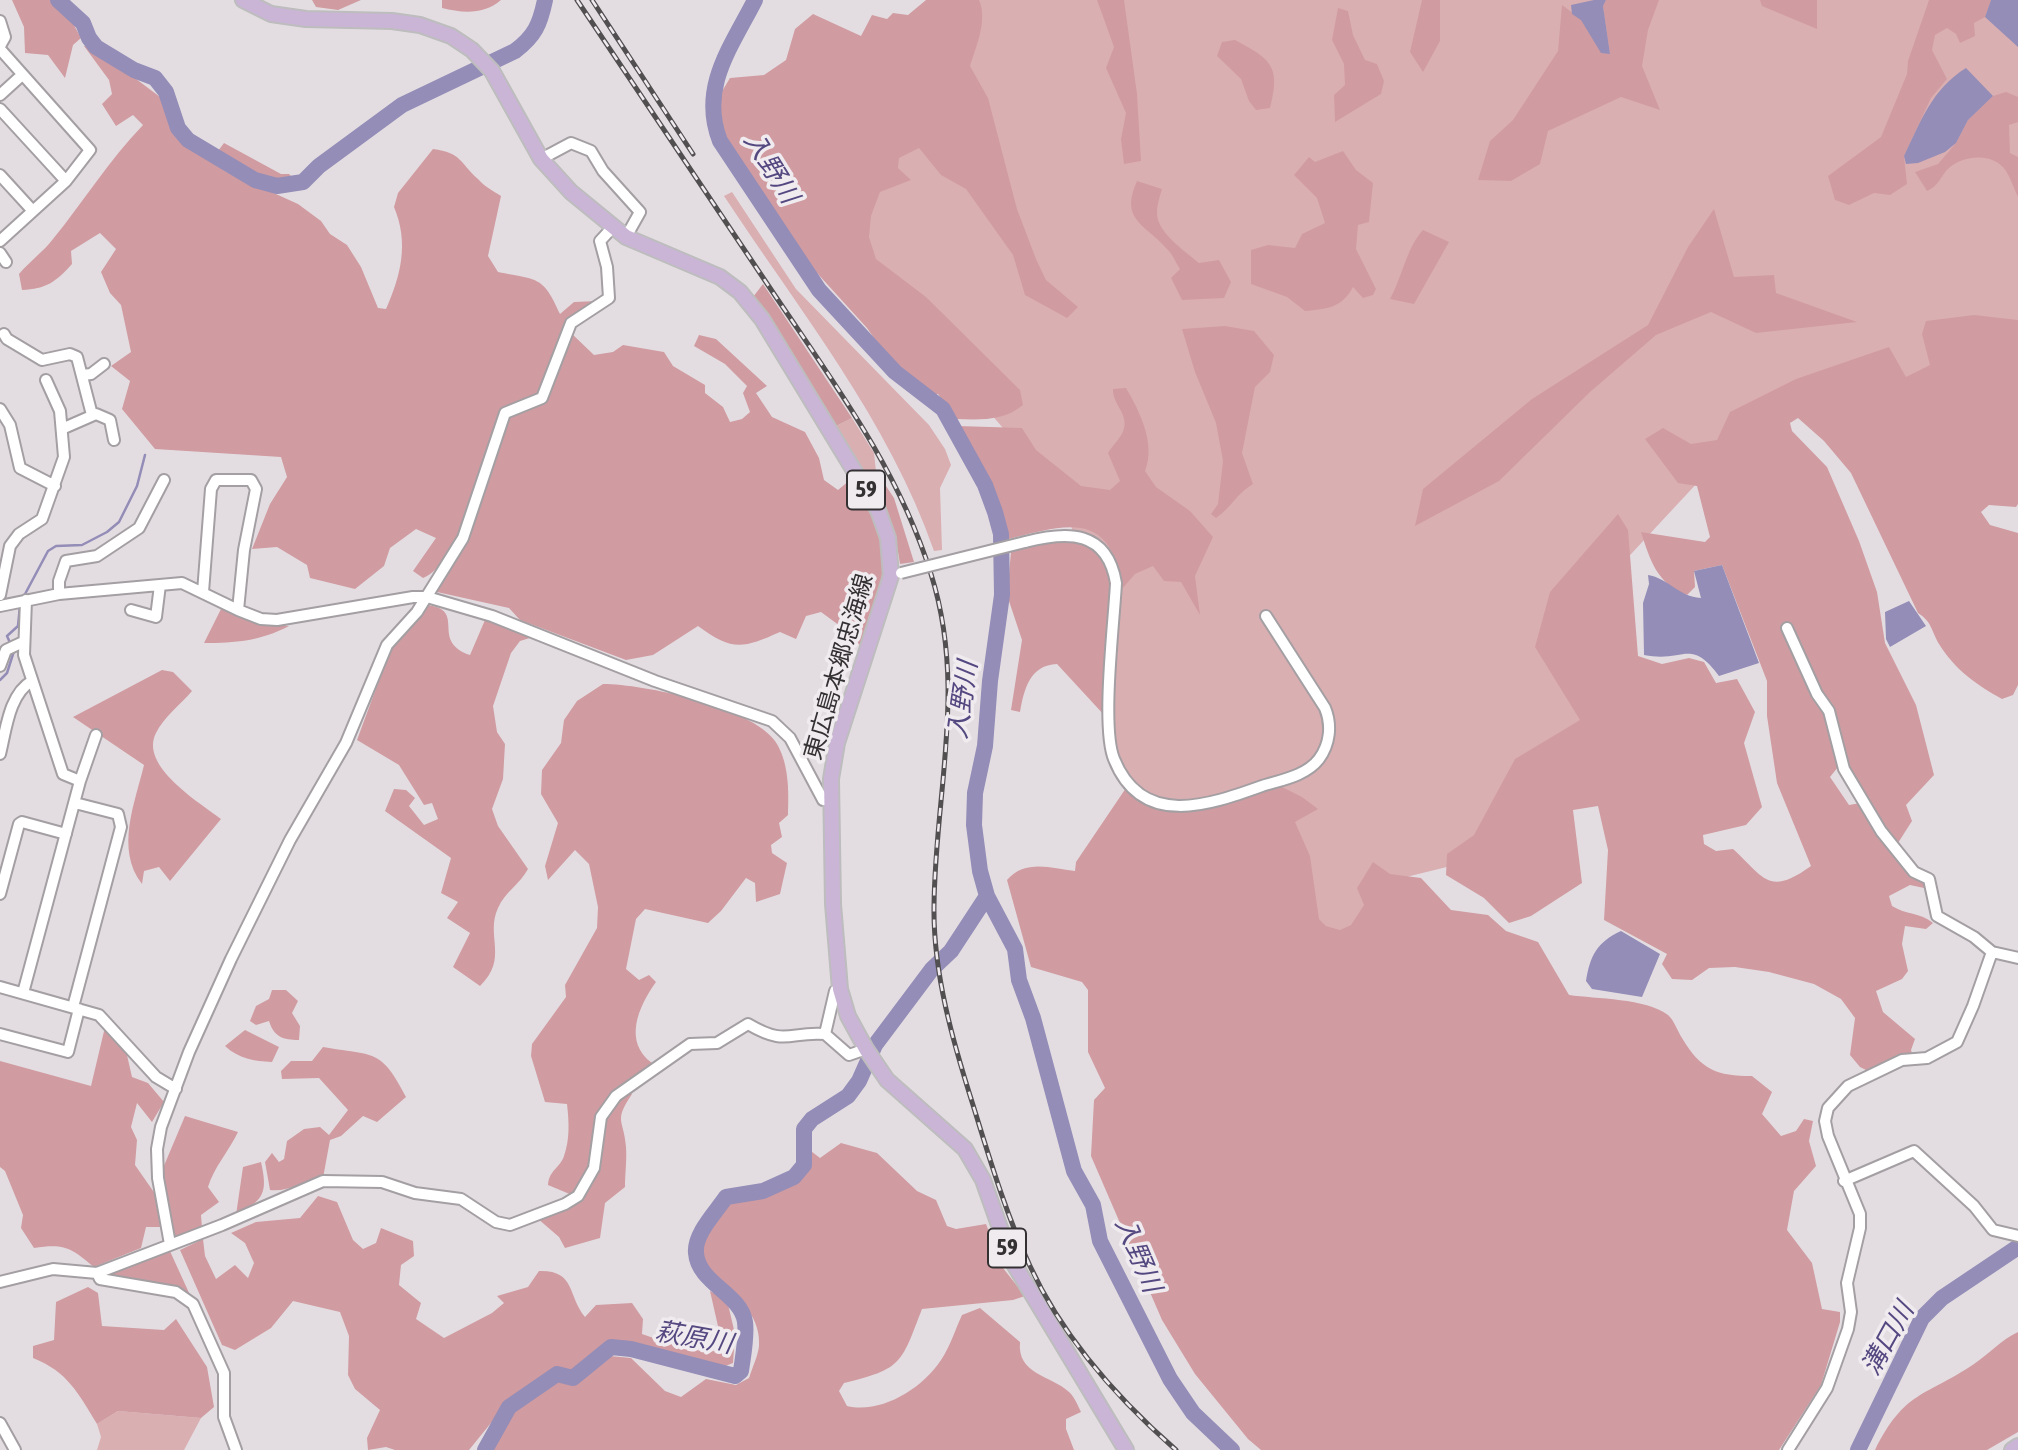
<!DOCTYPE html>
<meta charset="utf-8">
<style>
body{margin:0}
canvas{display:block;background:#e3dde2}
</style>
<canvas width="2018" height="1450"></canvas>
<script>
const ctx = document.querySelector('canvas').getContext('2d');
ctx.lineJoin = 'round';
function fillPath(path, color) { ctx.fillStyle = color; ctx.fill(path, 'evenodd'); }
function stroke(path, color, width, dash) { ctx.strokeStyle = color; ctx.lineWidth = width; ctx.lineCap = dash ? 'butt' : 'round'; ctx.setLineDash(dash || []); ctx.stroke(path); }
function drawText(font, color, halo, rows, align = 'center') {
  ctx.font = font + ' "Asap Condensed","Noto Sans JP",sans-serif'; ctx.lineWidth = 7; ctx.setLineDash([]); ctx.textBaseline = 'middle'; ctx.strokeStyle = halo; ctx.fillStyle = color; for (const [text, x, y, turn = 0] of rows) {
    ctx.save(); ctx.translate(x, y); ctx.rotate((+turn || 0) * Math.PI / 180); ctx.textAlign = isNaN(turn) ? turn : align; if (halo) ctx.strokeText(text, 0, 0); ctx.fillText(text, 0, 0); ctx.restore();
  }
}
fillPath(new Path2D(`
 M931 0H2018V384L1798 396 1713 466 1565 625 1601 726 1471 861 1378 884 1354 941 1319 931 1159 820 1114 774 1106 753 1090 587 1062 497 847 246Z
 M732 192 796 289 929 425 945 449 951 465 940 488 942 550 934 551C889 421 799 310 724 196Z
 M852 418 874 453 876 471 865 477 834 427Z
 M118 1411 201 1418 184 1450H97L101 1437 97 1424Z`), '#daafb2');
fillPath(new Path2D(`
 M12 0H53L69 16 81 38 73 45 65 78 48 55 25 53 24 27Z
 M312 0H361L338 10 316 7Z
 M442 0H501C484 15 462 13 442 8Z
 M926 0H979C988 20 976 47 970 66L988 98 1017 209 1036 259 1046 280 1078 307 1067 318 1025 295 1013 255 966 189 941 175 919 148 899 158 898 168 911 180 880 192 871 216 869 237 876 259 926 297 1020 390 1023 405C1004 421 980 420 956 419L938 394H927L911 384 892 364 867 328 807 262 772 215 725 137 718 113 721 93 730 78 764 75 786 60 795 29 813 14 861 36 872 15 887 19 893 13 908 15Z
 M1097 0H1124L1137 94 1141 161 1124 164 1121 139 1126 113 1106 68 1114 47Z
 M1422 0H1440V41L1423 72 1410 52Z
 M1606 0H1659L1648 30 1642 66 1660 110 1621 97 1548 131 1540 164 1511 181 1478 180 1490 141 1513 120 1558 51 1562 5 1581 19 1601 52 1610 54 1603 6Z
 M1760 0H1817V29L1762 6Z
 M1929 0H1991L1985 17 1974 23 1975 36 1960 43 1956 34 1947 28 1935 35 1932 50 1947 79 1931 98 1904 156 1907 184 1890 195 1874 193 1849 205 1835 200 1828 176 1881 137 1907 74 1908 61Z
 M1338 8 1348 11 1353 35 1365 60 1377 64 1384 81 1381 94 1335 122 1334 95 1345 85 1344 64 1332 40Z
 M1235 40C1271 59 1281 66 1270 108L1256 110 1249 101 1241 79 1217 56 1222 42Z
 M91 45 164 100 173 132 194 149 225 171 298 204 321 221 330 234 347 245 361 267 378 308 386 309C401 275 409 243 394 207L398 193 433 149C462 153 459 162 478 179 484 186 493 191 501 196L488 256 498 272C537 280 543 275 560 314L574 302 598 301 567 322 561 331 537 394 502 410C490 447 459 566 423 578L413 571 436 538 416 529 390 548 384 566 355 589 310 578 307 565 277 547 252 549 270 504 287 477 281 457 155 449 122 409 130 381 111 366 131 352 121 305 110 293 101 272 116 249 100 233 71 251 72 264C56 282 46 289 22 290L19 274C30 261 43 252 53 239 84 201 109 160 143 125L133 115 116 126 102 104 112 94 109 80 84 46Z
 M2006 92 2018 97V122L2009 125 2010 153 2018 157V197C2014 189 2011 179 2006 171 1993 151 1960 155 1946 171 1939 180 1938 186 1927 191L1915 172 1938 164 1956 143 1968 120 1993 96Z
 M224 143 281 174H289L296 181C261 189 245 170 218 151Z
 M1343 151 1356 170 1373 183 1369 222 1358 225 1356 249 1376 289 1373 295 1363 298 1353 287C1342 308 1327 309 1305 311L1287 297 1251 284V250L1268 245 1295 248 1302 234 1325 223 1317 198 1294 175 1309 157 1315 162Z
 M1137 181 1162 189C1160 196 1157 205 1157 212 1156 232 1185 251 1199 263L1219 260 1231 282 1224 298 1182 300 1171 278 1180 269C1176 263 1173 255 1168 250 1146 224 1119 221 1137 181Z
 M1714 209 1734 277 1774 275 1776 293 1857 322 1756 333 1711 312 1656 335 1590 392 1499 481 1415 526 1423 489 1532 399 1648 325 1688 247Z
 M1423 230 1449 242 1414 304 1390 299C1402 277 1407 247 1423 230Z
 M763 284 852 418 834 427 753 297Z
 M1974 315 2018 320V504L2016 507 1989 505 1981 512 1990 525 2018 533V685L2013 695 2002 699C1977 685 1955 670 1939 644 1931 630 1932 622 1918 613L1851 473 1824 441 1798 418 1790 423 1792 431 1827 467 1859 541 1877 592 1885 643 1916 705 1934 775 1906 805 1912 821 1898 843 1892 841 1848 768 1838 767 1830 777 1849 805 1861 803 1925 882 1924 888 1910 885 1889 896 1892 906C1906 915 1920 912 1933 923L1926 929 1905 926 1902 944 1908 971 1902 979 1876 991 1883 1012 1915 1039 1911 1050 1914 1060 1876 1075 1860 1067 1850 1055 1855 1018 1841 999 1814 984 1769 972 1735 967 1709 968 1692 980 1672 979 1662 964 1667 954 1604 920 1608 850 1598 806 1573 810 1582 883 1531 916 1509 923 1484 898 1446 875 1447 854 1474 835 1515 759 1580 720 1535 647 1550 592 1618 514 1628 530 1638 656 1662 664 1689 658 1704 662 1716 683 1737 679 1755 712 1744 743 1762 807 1746 825 1703 835 1704 844 1716 851 1733 849C1764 877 1768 897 1811 866L1777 783 1767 716V681L1722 565 1694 571 1695 587 1687 595C1657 584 1650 560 1641 532L1705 542 1710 537 1697 486 1678 483 1645 439 1663 428 1691 444 1717 440 1730 412 1796 379 1889 347 1906 377 1930 365 1922 334 1926 321Z
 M1225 326 1254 331 1274 355 1270 372 1255 387 1242 453 1253 484C1237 493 1231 508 1216 518L1211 514 1218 504 1223 461 1216 423 1195 372 1182 329Z
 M571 333 594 355 613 352 623 345 664 352 673 366 705 385V393L723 407 730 422 742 419 750 412 743 393 747 386 725 364 694 346 699 335 716 339 767 386 756 393 772 417 805 432 819 458 824 480 838 490 850 480C860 497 873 515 879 534 890 572 874 613 862 648L851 634 821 612 806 616 796 639 780 632C742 649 732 651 698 626L653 655 626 660 520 620 509 608 437 592 471 534 507 416 546 400Z
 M1126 388C1140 412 1156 444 1145 471L1156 487 1190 511 1213 537 1195 576 1200 615 1181 582 1164 581 1153 566 1135 574 1122 589C1111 509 1068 524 1005 540L996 498 958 426 1022 428 1036 450 1081 486 1110 490 1120 481 1108 453C1112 446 1123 436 1124 428 1128 414 1112 403 1113 389Z
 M876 471 894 498 914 562 900 564 895 534 865 477Z
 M1062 538C1094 541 1108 559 1112 590L1105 716 1057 664C1030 665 1024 689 1020 712L1011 710 1022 640 1007 595 1011 552Z
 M427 605C468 610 429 641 470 655L485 620 533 637 520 641 511 653 493 706 497 732 505 744 503 779 492 809 498 826 528 869C520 884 505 892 498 908 485 936 509 958 480 986L453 967 470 933 447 918 458 902 441 893 451 858 385 811 394 789 406 790 415 798 409 806 424 825 438 819 432 803 424 805 399 765 357 740 392 645Z
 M222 607 272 625 289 626C260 641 236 643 204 643Z
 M162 670 173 672 192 691C181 704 163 718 156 733 139 766 199 802 221 819L170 881 159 867 144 871 142 884C115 849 135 803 144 765L73 717Z
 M603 684C644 684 751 707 775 741 789 761 789 791 788 815L779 823 782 837 771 845 772 853 787 863 780 894 756 902 755 883 746 878 721 911 708 923 645 909 636 919 626 969 639 980 649 975 656 982C638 1007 623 1042 652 1063L616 1092 598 1114 593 1167 572 1195 548 1185C549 1170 560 1168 564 1156 570 1139 569 1122 567 1104L545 1102 531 1056 532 1044 566 997 565 985 597 928 598 907 589 864 575 850 548 880 545 866 558 823 541 794 542 770 561 743 564 720 577 701Z
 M1278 785 1302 797 1318 809 1295 822 1310 856 1319 919 1326 926 1340 930 1351 925 1364 905 1357 888 1373 862 1390 874 1421 878 1451 910 1488 915 1506 931 1538 942 1569 995C1596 999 1646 998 1668 1015 1674 1020 1678 1032 1682 1038 1701 1070 1717 1076 1752 1076L1772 1092 1762 1114 1781 1136 1796 1131 1804 1119 1813 1121 1809 1141 1816 1166 1794 1191 1787 1230 1812 1263 1822 1309 1840 1312V1322L1821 1385 1779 1450H1261L1248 1439 1195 1374 1162 1320 1091 1156 1094 1100 1105 1088 1088 1052V990L1082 982 1031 967 1007 880C1025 859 1051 868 1075 871L1076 862 1126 788C1182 831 1219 805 1278 785Z
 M272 990H286L298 1001 292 1013 300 1026 299 1040C283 1040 274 1037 269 1021L256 1025 250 1021 256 1006 269 999Z
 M105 1027 127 1055 132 1077 148 1083 164 1102 152 1122 137 1103 131 1127 137 1140 135 1165 158 1198 160 1227H146L141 1248 94 1267C71 1248 65 1243 34 1248L21 1228 23 1215 5 1171 0 1167V1061L91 1086Z
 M245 1030 279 1047 272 1062C254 1061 239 1059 225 1046Z
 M323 1047C374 1056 381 1048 406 1097L377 1122 363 1116 341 1136 330 1140 323 1178C304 1182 288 1192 270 1190L265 1162 272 1153 279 1162 284 1159 287 1141 304 1129 320 1127 329 1135 348 1110 319 1078 282 1079 281 1071 291 1061H312Z
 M626 1091 632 1094C613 1122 624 1119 626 1147 627 1160 625 1174 625 1187L605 1203 600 1238 565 1248 559 1237 537 1218 587 1189 604 1119Z
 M185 1116 238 1132C229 1151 214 1167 208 1187L219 1202 201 1215 202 1228 174 1239 163 1168Z
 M841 1143 877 1153 917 1191 936 1200 947 1226 956 1229 986 1224 1003 1268 1025 1296 1013 1300 922 1309C901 1363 903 1369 844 1383L839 1391 847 1406C881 1414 922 1389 941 1360 950 1347 955 1330 962 1315L980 1308 1020 1342C1017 1375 1051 1375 1069 1392 1074 1396 1078 1406 1081 1412L1066 1419V1429L1074 1450H488L512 1406 557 1376 573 1381 610 1356 631 1358 665 1391 681 1397 706 1379 736 1385 749 1378C752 1368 758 1356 759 1346 763 1301 702 1275 701 1252 700 1233 718 1214 727 1198 763 1192 803 1192 807 1148L820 1158Z
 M261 1162C268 1193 264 1200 236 1215L243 1167Z
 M318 1196 337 1202 353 1240 363 1249 376 1243 381 1228 413 1241 414 1256 401 1265 399 1285 421 1303 416 1319 444 1338 492 1313 504 1303 497 1296 528 1287 539 1271C576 1270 567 1295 585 1317L596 1305 632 1303 643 1319 642 1334 668 1343 678 1339 684 1348 708 1352 720 1350V1335L710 1291 727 1300 735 1334 733 1363 718 1369 639 1345 609 1343 571 1374 554 1370 508 1402 469 1450H395L386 1447 368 1450 367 1438 380 1410 355 1389 348 1375 349 1336 340 1312 293 1301 271 1328 235 1350 222 1345 180 1250 203 1239 205 1256 216 1279 235 1265 248 1278 254 1263 245 1243 231 1233 256 1222 300 1218Z
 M169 1249 190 1295 174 1286 110 1277 107 1272Z
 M88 1287 98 1293 102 1326 164 1330 176 1319 207 1367 214 1407 201 1418 118 1411 97 1424C78 1393 68 1372 33 1358V1346L54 1340 56 1302Z
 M2018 1332V1432L1987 1450H1875C1905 1390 1925 1397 1974 1364 1990 1353 2001 1340 2018 1332Z`), '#d09ca1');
fillPath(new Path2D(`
 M1594 0H1606L1603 6 1610 54 1601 53 1581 20 1572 14 1571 5Z
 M1991 0H2018V47L1985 17Z
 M1966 68 1993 96 1968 120 1956 143 1945 152 1918 163 1906 164 1904 156C1921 121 1932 89 1966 68Z
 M1722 565 1759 663 1719 676C1690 637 1685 663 1644 655L1643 603 1649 584 1648 575C1668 578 1679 597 1701 598L1694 571Z
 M1909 601 1926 626 1890 647 1886 639 1885 612Z
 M1621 931 1660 954 1642 997 1592 989 1586 981C1590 956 1597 942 1621 931Z`), '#948db7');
stroke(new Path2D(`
 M24 596 48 551 56 546 82 545 107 532 119 522 137 486 145 455
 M11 645 7 636 18 626 20 605
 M0 680 7 673 14 651`), '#948db7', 2.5);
stroke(new Path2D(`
 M58 0 83 23 89 38 96 47 134 70 155 78 166 92 178 128 188 140 255 180 277 186 303 182 319 166 402 105 515 51C535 36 540 24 545 0
 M755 0C731 47 699 88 720 141L819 290 895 372 943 409 985 485 995 512 1001 534 1002 595 990 681 985 746 975 793 974 825 980 871 987 896 1015 949 1019 980 1033 1018 1074 1171 1093 1205 1100 1241 1170 1379 1193 1413 1232 1450
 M485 1450 509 1407 557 1374 573 1378 611 1347 631 1349 735 1376 741 1371C743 1356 747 1337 745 1322 741 1294 698 1283 696 1253 694 1234 716 1212 726 1197L763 1191 794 1177 804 1165V1129L812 1119 848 1096 859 1081 875 1045 932 969 951 951 987 896
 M1858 1450 1922 1318 1942 1298 2018 1247`), '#948db7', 16);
const minor = new Path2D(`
 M0 21 5 37 0 46
 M0 49 90 150 66 181 0 241
 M0 95 22 75
 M0 109 66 181
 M541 159 571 143 591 151 603 171 640 212 626 237
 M0 175 32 210
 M0 253 6 262
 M4 334 7 339 42 360 70 354 77 357 92 415
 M83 375 91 374 104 364
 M0 409 10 425 20 468 55 486
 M64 428 96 414 110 420 114 440
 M1025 542C1068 531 1107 530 1116 583 1114 623 1101 727 1114 759 1142 829 1209 805 1262 786 1281 780 1306 776 1319 759 1330 744 1332 725 1325 708L1266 616
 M203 592 211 489 216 480H251L256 489 244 550 238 610
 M59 594V581L66 561 97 556 139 528 164 480
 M0 595 10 546 19 534 42 519 64 457 60 411 46 380
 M26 600 24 655 63 774 80 781
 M0 606 59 594 182 583 238 610 261 619 277 620 413 597H427L492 616 655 681 772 721 790 738 823 800H830
 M131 610 156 617 160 585
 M1787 628 1817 694 1829 711 1844 769 1881 831 1914 872 1929 879 1937 916 1974 937 1992 952 2018 958
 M0 666 6 650 23 642
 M0 754C6 730 9 694 32 681
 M0 894 19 824 22 822 66 834
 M0 987 99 1015 156 1077 176 1089
 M23 993 80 781 96 735
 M73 1007 121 827 118 814 75 803
 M0 1034 68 1052 79 1009
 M825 1034 835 991 840 989
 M1844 1181 1914 1151 1974 1206 1993 1230 2018 1236
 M170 1244 158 1178 157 1149 161 1127 189 1052 231 959 290 840 346 743 387 645 417 612 463 538 505 413 542 398 571 323 609 298 607 267 600 241 612 228
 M97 1273 100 1279 176 1292 193 1304 224 1373V1417L236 1450
 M0 1282 53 1269 97 1273 222 1225 323 1181 382 1182 415 1193 461 1199 496 1222 510 1225 565 1204 578 1196 594 1168 601 1117 616 1096 690 1044 717 1043 748 1024C787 1047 789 1031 825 1034L849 1055 866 1049
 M0 1423 15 1450
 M1788 1450 1827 1388 1848 1329 1851 1312 1847 1283 1860 1228V1214L1828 1136 1825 1121 1828 1108 1848 1086 1902 1060 1927 1058 1957 1042 1973 1006 1992 952`);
const major = new Path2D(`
 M243 0 271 14 306 19 392 21 420 25 451 36 472 50 492 71 541 159 571 192 626 237 720 277 740 292 762 319 878 510 888 538 891 576 837 743 831 779 833 904 840 989 848 1016 866 1049 887 1080 965 1149 983 1180 1011 1259 1126 1450
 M2012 1450 2018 1446`);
stroke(minor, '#a49fa3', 14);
stroke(major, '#bebdbe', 18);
stroke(minor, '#fff', 10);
stroke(major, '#cab5d7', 14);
const rail = new Path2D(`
 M577 0C642 97 707 194 772 291 833 382 898 468 931 574 967 688 935 792 934 906 933 973 953 1042 973 1105 990 1160 1006 1214 1030 1266 1063 1338 1118 1399 1176 1450
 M592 0 693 154`);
stroke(rail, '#524f51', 5);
stroke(rail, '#f0ebef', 2.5, [8]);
const minorBridge = new Path2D(`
 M901 573 1025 542`);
stroke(minorBridge, '#a49fa3', 14, []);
stroke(minorBridge, '#fff', 10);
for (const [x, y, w] of [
 [866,490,38],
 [1007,1248,38]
]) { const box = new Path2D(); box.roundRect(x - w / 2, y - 19.5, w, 39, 5); ctx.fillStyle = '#f0ebef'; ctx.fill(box); stroke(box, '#343133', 2); }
drawText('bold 23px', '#343133', null, [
 ["59",866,490],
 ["59",1007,1248]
]);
drawText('24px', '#343133', '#f0ebef', [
 ["東広島本郷忠海線",839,667,-74]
]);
drawText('italic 26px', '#544881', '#f0ebef', [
 ["入野川",771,168,58],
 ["入野川",963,700,-82],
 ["入野川",1138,1255,67],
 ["萩原川",694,1338,10],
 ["溝口川",1888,1339,-61]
]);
</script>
